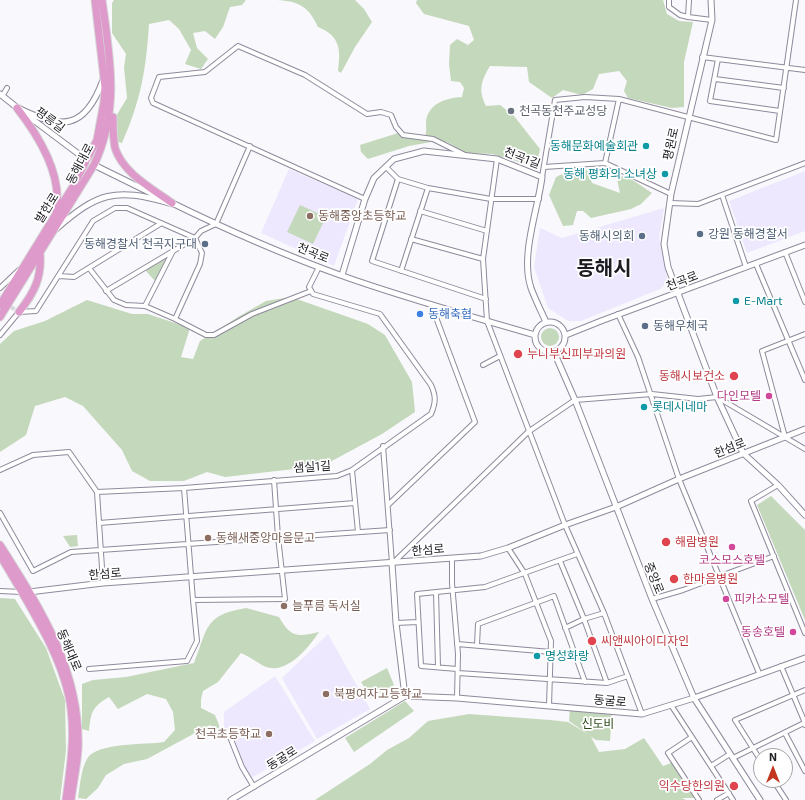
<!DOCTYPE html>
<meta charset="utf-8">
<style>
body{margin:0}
#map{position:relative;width:805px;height:800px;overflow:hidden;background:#f9f8fc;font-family:"Exo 2",sans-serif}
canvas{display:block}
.north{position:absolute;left:753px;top:748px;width:40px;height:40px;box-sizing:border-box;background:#fff;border:1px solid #a5a4a7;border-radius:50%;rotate:0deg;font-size:11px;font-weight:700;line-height:16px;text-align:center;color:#1d1b22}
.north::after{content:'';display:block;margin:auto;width:14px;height:18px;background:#c1361d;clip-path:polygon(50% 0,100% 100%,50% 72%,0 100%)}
</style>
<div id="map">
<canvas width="805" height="800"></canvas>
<div class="north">N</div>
</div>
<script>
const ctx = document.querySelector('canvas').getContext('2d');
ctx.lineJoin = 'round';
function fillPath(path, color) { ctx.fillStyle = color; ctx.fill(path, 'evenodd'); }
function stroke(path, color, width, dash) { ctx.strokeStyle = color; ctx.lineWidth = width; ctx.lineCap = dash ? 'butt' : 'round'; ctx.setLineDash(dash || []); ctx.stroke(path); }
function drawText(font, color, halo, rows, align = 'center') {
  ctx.font = font + ' "Exo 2","Noto Sans KR",sans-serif'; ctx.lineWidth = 3.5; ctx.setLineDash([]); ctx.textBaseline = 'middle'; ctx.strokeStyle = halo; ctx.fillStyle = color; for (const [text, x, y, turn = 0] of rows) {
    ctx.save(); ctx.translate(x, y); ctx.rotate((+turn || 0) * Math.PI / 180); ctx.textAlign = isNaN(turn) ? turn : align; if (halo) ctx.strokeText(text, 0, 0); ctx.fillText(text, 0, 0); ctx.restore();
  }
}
fillPath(new Path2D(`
 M289 169 358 199 334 266 261 233Z
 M805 171V231L747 253 729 201Z
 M664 208 659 237 668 281 660 289 581 321H568L548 308 534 267 540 228 562 238Z
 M328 634 370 709 317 739 282 678Z
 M275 676 315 741 246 781 233 754 224 728V712Z`), '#eee8fe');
fillPath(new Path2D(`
 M114 0H246L242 5 230 7 223 27 215 39 205 31 193 33 197 48 208 59 201 69 185 64 191 50 179 29 169 20 149 24C146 70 141 100 122 143L111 140 115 118 127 98 124 67 126 54 112 33V3Z
 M277 0H355L364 9 372 22 355 47 341 73 338 71C341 49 340 36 318 27 309 7 299 1 277 0Z
 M417 0H663L667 14 679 21 693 22 684 62V107L672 108 628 98 624 91 627 81 619 71 599 74 593 89 582 95 563 90 552 98 529 82 527 67 490 66C481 81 478 90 486 106L500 105 514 116 540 149 536 167 492 154 466 153 447 142H431L409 146 368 159 361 152 360 145 398 133 425 137C427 131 426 127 426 121 429 103 446 98 462 97L464 88 460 82 451 81 449 64 450 45 457 39 468 45 474 40 469 26 424 14 416 3Z
 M575 168 587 170 592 183 620 193 617 179 625 175 652 193 641 204 631 209 591 218 583 211H577L573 225 563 226 549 195 556 177Z
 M300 205 326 217 313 244 287 232Z
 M168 255 155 281 145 270Z
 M291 297 368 324 385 335 412 382 415 412 382 434 328 463 294 469 225 477 207 472 184 481H150L132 471 122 450 83 406 65 397 35 406 26 435 0 452V344L14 331 45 321 87 300 132 314H148L190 328 181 357 193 359 200 341 238 317 266 301Z
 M541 337a9 9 0 1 1 18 0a9 9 0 1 1-18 0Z
 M771 496 805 530V620L757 505Z
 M77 535 78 546 70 547 63 536Z
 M0 598 15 599 46 648 65 700 66 750 60 800H0Z
 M246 608 279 617C291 638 297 637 319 632 309 647 288 674 266 667 261 665 249 656 241 653L218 682 203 691 201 699V708L215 715 219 725V732L210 725 147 759 124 764 106 775 98 788 86 799 78 798C80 786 81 769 87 759 96 742 146 745 164 742L175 730 173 712 166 699 147 694 118 709 109 697C92 707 91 712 89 731L82 729V684L93 680 126 677 194 663C208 628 204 615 246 608Z
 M387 668 394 685 371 698 361 682Z
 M405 701 414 711 354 752 345 738Z
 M570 708 612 712 610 741 596 740 591 737 599 752 625 749 644 738 663 766 674 762 698 798H682L686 800H315L370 764 387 750 409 738 428 721 469 714 550 720 568 722 589 735 569 721Z`), '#c4d8bb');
stroke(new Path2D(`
 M6 304 19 312`), '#d8d7db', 4, [4, 2]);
const minor = new Path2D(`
 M669 0V7L680 15 688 17 689 0
 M688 17 712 20
 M702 57 805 70
 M718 59 710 101 780 111
 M715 79 784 88
 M3 95 7 88
 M497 159 483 259 487 321 565 525 604 613 642 714
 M605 163 619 99
 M386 167 398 179 428 188 491 199H539
 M544 167 605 163 671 194
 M542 177 555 100 585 97 619 99 776 140 796 0
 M398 179 372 261 486 299
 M722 195 746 267
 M365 199 153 103 151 98 159 77 205 72 238 46 305 75 367 114 381 112 391 115 396 127 403 135 433 139 465 155
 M670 203 698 204 805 163
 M420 211 487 231
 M411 239 483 259
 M785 252 805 302
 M756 264 805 380
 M89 268 114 300 126 305 145 306 175 319 200 264 202 253 195 238 201 231 216 224 250 146
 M401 271 428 188
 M59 276 74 277 160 224
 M0 288 19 270
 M106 291 195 238
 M145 306 174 249
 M618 314 638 357 679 479 759 673
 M175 319 206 335H214L252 314 311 291
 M0 335 19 312 36 311 93 221 115 208H127L195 238
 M483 365 500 356
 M785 437 762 351 805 334
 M383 446 392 563
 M0 470 33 455 69 452 97 492
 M352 470 358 532
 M778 485 751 501 805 633
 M184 488 193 600 285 599 278 537 274 480
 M388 505 475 422 431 304
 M0 513 33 571 71 552 390 530
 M99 523 355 503
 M508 548 525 574 551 641 549 706
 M452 558V583L458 654 457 698
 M560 561 584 619 565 628
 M393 563 528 432 575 400 652 394 698 399 717 397 805 449
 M103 583 97 492 184 488 337 476 352 470 431 414C436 402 436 396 431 385L380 314 313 294 309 287 319 267
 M0 591 21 592
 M436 592 438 667
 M652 599 683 590 774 556
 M604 613 584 619 607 683
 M396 623 418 622
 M457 644 551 652
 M477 645 478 624 554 596 585 682
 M781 666 805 723
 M89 669 187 661 197 641 193 600
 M457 669 421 666 417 594 485 587 577 554
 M458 673 607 683 628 676
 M671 705 733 800
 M228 732 242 767 254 787
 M785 733 805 771
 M692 737 668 753 699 800
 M733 758 804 723 805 725
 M761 761 735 720 805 690
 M711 766 730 754
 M773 780 786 800
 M717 800 729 793`);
const tertiary = new Path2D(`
 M711 0 712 20 671 194 664 244 668 267 717 397 743 453 778 485 805 515
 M0 94 20 110
 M18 108C62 130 85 130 103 80
 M28 116 88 161
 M94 165 159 197
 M170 202C225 229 282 254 340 275 404 298 470 316 535 335
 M56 229C97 193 115 187 169 203
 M342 275 365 199 374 178 394 159 424 151 497 159 542 177C538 210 520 255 531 288 535 299 541 311 546 322
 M535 337a15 15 0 1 1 30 0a15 15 0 1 1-30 0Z
 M566 335 601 321 805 245
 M554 352 575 400 652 599 694 698 760 800
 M392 563 396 623 405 696
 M29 592 103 583 481 556 508 548 565 525 616 507 679 479 805 429
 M231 800 405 696 457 698 642 714 694 698 805 658`);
const primary = new Path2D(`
 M17 108C38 135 63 175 56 211
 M113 117C113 127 113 138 115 148 123 173 151 188 172 203
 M0 305 72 188 97 140 104 102 105 87 95 0
 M19 312C34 293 42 278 40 253
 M0 317 94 165C120 110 110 58 102 0
 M0 545C40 608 81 671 78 749 77 766 73 783 71 800
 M0 555C26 600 65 658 71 709 75 739 70 770 66 800`);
stroke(minor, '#8f8a9c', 6);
stroke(tertiary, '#8f8a9c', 7);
stroke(primary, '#d6d6d7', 9);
stroke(minor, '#fff', 4);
stroke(tertiary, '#fff', 5);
stroke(primary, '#dd9acb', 7);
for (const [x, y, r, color] of [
 [511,111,4,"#6b7280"],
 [646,146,4,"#0f9aa8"],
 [665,174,4,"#0f9aa8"],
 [310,216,4,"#8d6e63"],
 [700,234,4,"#5c6f8a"],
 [642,236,4,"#5c6f8a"],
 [205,244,4,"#5c6f8a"],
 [736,301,4,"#0f9aa8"],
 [420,314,4,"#3f7fe0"],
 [645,326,4,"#5c6f8a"],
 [518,354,5,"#e0444e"],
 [734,376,5,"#e0444e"],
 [769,396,4,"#d1479c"],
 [644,407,4,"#0f9aa8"],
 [208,538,4,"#8d6e63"],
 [666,542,5,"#e0444e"],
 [732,547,4,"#d1479c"],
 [674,579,5,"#e0444e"],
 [726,599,4,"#d1479c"],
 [284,606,4,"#8d6e63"],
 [793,632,4,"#d1479c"],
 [592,641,5,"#e0444e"],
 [537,656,4,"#0f9aa8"],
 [326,694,4,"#8d6e63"],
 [269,734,4,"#8d6e63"],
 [734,786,5,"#e0444e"]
]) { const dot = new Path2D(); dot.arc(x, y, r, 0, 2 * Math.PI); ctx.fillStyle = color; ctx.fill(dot); stroke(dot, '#fff', 1.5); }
drawText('12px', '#5b616d', '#fff', [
 ["천곡동천주교성당",519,111]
], 'left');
drawText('12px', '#1d1b22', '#fff', [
 ["평릉길",50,120,37],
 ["평원로",671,144,-77],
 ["천곡1길",522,158,21],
 ["동해대로",80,164,-62],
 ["발한로",47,208,-58],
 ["천곡로",313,253,22],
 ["천곡로",682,281,-21],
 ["한섬로",730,448,-22],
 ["샘실1길",312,467,-4],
 ["한섬로",428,550,-5],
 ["한섬로",105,574,-5],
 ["중앙로",654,578,68],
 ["동해대로",69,650,67],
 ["동굴로",610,701,5],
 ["동굴로",282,758,-32]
]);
drawText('12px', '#0d838f', '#fff', [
 ["동해문화예술회관",638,146,"right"],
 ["동해 평화의 소녀상",657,174,"right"],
 ["E-Mart",744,301],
 ["롯데시네마",652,407],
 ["명성화랑",545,656]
], 'left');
drawText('12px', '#785e54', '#fff', [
 ["동해중앙초등학교",318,216],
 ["동해새중앙마을문고",216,538],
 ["늘푸름 독서실",292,606],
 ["북평여자고등학교",334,694],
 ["천곡초등학교",261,734,"right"]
], 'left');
drawText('12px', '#4e5e75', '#fff', [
 ["강원 동해경찰서",708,234],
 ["동해시의회",634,236,"right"],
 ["동해경찰서 천곡지구대",197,244,"right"],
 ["동해우체국",653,326]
], 'left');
drawText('12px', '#366cbe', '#fff', [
 ["동해축협",428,314]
], 'left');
drawText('12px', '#be3a42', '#fff', [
 ["누니부신피부과의원",527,354],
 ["동해시보건소",725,376,"right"],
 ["해람병원",675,542],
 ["한마음병원",683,579],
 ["씨앤씨아이디자인",601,641],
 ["익수당한의원",725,786,"right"]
], 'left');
drawText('12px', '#b23c85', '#fff', [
 ["다인모텔",761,396],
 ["코스모스호텔",732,560,"center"],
 ["피카소모텔",734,599,"left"],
 ["동송호텔",785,632]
], 'right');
drawText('12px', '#2d4c1a', '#fff', [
 ["신도비",598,724]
]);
drawText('bold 20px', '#1d1b22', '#fff', [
 ["동해시",604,268]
]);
</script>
